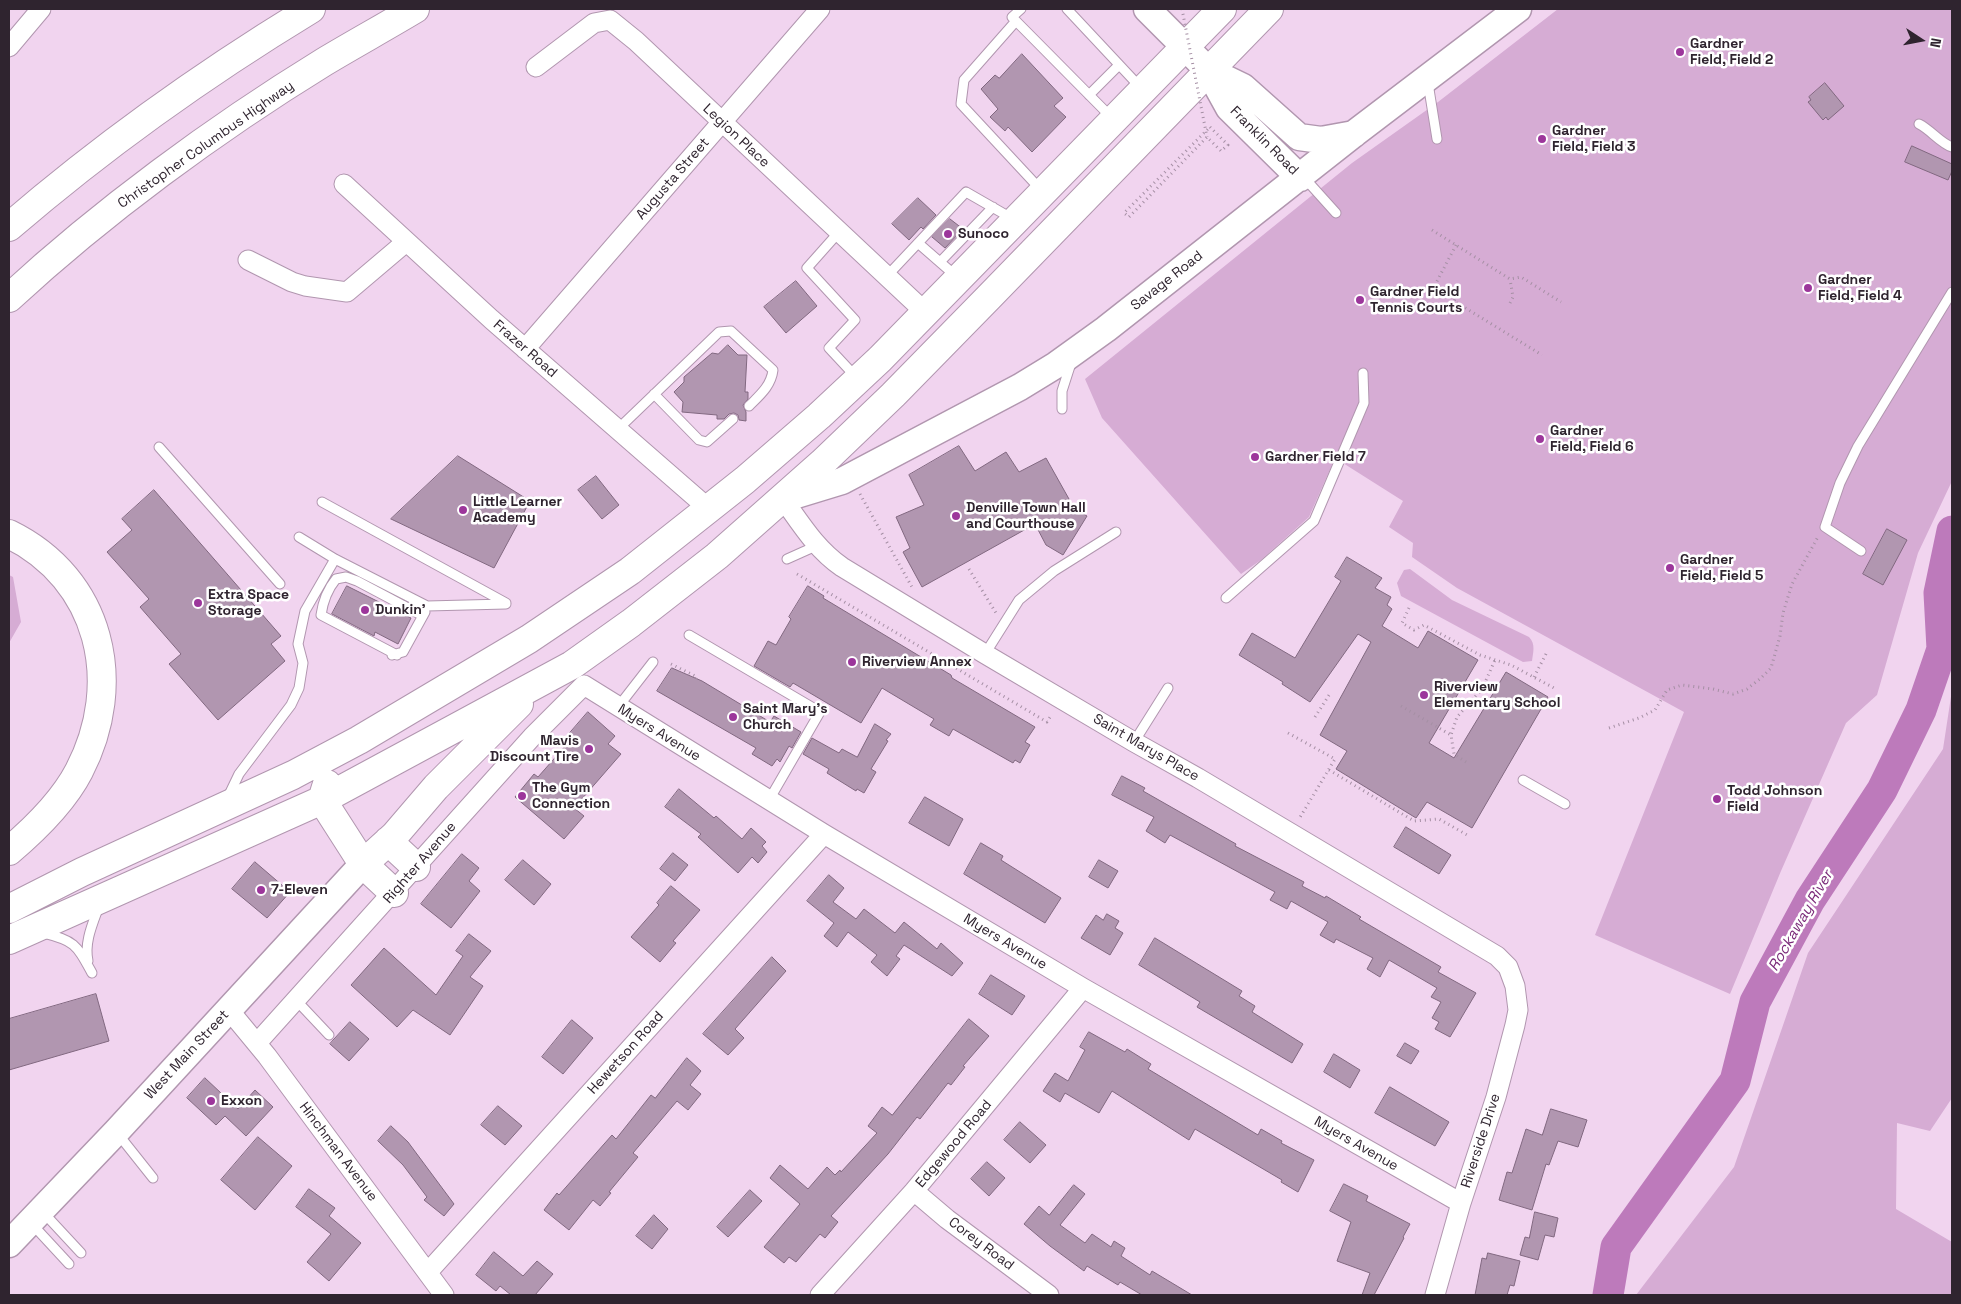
<!DOCTYPE html>
<style>
body{margin:0}
#map{position:relative;width:1961px;height:1304px;overflow:hidden;background:#f1d4ef;font-family:"Space Grotesk",sans-serif}
canvas{display:block}
.frame{position:absolute;inset:0;border:10px solid #2f242f;pointer-events:none}
.north{position:absolute;left:1896px;top:15px;width:50px;height:50px;-webkit-text-stroke:4px #fff;paint-order:stroke;rotate:101deg;font-size:14px;font-weight:700;line-height:20px;text-align:center;color:#2f242f}
.north::after{content:'';display:block;margin:auto;width:18px;height:22px;background:#2f242f;clip-path:polygon(50% 0,100% 100%,50% 72%,0 100%)}
</style>
<div id="map">
<canvas width="1961" height="1304"></canvas>
<div class="frame"></div>
<div class="north">N</div>
</div>
<script>
const ctx = document.querySelector('canvas').getContext('2d');
ctx.lineJoin = 'round';
function fillPath(path, color) { ctx.fillStyle = color; ctx.fill(path, 'evenodd'); }
function stroke(path, color, width, dash) { ctx.strokeStyle = color; ctx.lineWidth = width; ctx.lineCap = dash ? 'butt' : 'round'; ctx.setLineDash(dash || []); ctx.stroke(path); }
function drawText(font, color, halo, rows, align = 'center') {
  ctx.font = font + ' "Space Grotesk",sans-serif'; ctx.lineWidth = 5; ctx.setLineDash([]); ctx.textBaseline = 'middle'; ctx.strokeStyle = halo; ctx.fillStyle = color; for (const [text, x, y, turn = 0] of rows) {
    ctx.save(); ctx.translate(x, y); ctx.rotate((+turn || 0) * Math.PI / 180); ctx.textAlign = isNaN(turn) ? turn : align; if (halo) ctx.strokeText(text, 0, 0); ctx.fillText(text, 0, 0); ctx.restore();
  }
}
fillPath(new Path2D(`
 M1558 9H1952V481L1918 553 1877 695 1846 723 1781 871 1730 994 1595 935 1684 712 1457 588 1412 557 1413 543 1389 527 1403 501 1335 458 1309 517 1261 560 1241 574 1102 418 1085 379 1352 163 1438 102Z
 M1410 569 1452 600 1529 637C1536 644 1533 653 1532 661L1523 662 1401 596 1397 583 1404 570Z
 M9 575 13 577 21 622 9 643Z
 M1952 690V1098L1930 1131 1897 1123 1896 1209 1952 1242V1295H1636L1734 1167 1808 953 1943 749Z`), '#d6acd4');
stroke(new Path2D(`
 M1608 1295 1616 1247 1735 1081 1755 1002 1810 900 1882 790 1921 710 1942 649 1939 593 1952 531`), '#bd7abb', 31);
const building = new Path2D(`
 M1022 54 1063 98 1054 106 1066 117 1032 152 1008 127 1005 131 990 117 998 109 981 89 995 75 999 78Z
 M1825 83 1844 106 1828 120 1826 117 1823 120 1808 102 1811 100 1809 97Z
 M1912 146 1952 164V171L1948 180 1905 162Z
 M918 198 936 215 923 229 921 227 909 240 892 224Z
 M950 219 963 229 945 248 932 237Z
 M796 281 817 306 786 333 764 307Z
 M728 345 738 355H747L745 392H748V399L743 405 746 412V421L739 420 738 415 734 413 729 414 724 419H717V415L682 412 683 402 674 392 684 382V377L712 353 718 354Z
 M959 446 975 471 1006 452 1019 472 1046 458 1069 499 1067 505 1087 516 1063 555 1046 545 1035 524 922 587 903 552 910 548 896 517 924 505 909 475Z
 M458 456 530 501 494 568 391 519Z
 M596 476 619 505 602 519 578 490Z
 M154 490 281 636 271 644 285 661 218 720 169 664 181 654 140 607 149 599 107 552 132 530 122 519Z
 M1887 529 1907 540 1883 585 1863 574Z
 M1347 557 1382 578 1375 588 1391 597 1387 605 1392 609 1382 626 1418 648 1428 631 1478 660 1429 743 1454 758 1506 672 1548 697 1472 828 1427 802 1416 818 1336 769 1347 751 1320 735 1371 642 1358 634 1310 702 1282 684 1283 682 1239 655 1252 633 1295 658 1341 581 1335 577Z
 M347 586 411 618 398 644 375 632 374 636 332 614Z
 M808 586 824 596 823 598 951 675 952 678 1035 727 1025 742 1030 745 1020 763 1015 760 1013 763 953 729 949 736 930 725 934 719 882 688 861 723 793 683 790 687 754 666 768 641 776 645 791 619 789 617Z
 M672 668 702 681 770 722 774 716 801 732 792 748 789 746 780 762 777 759 772 766 752 754 756 748 657 691Z
 M588 712 615 736 608 744 621 754 574 808 584 816 564 839 515 797 534 774 538 777 567 744 563 741Z
 M875 724 891 734 886 740 888 741 871 769 876 772 864 793 857 789 856 791 827 773 829 769 803 754 812 738 839 753 842 749 857 757Z
 M1122 776 1145 788 1143 791 1236 844 1235 846 1304 882 1302 886 1325 898 1326 896 1361 917 1359 919 1441 967 1438 972 1476 993 1450 1037 1435 1029 1439 1022 1432 1018 1441 1002 1431 997 1437 988 1389 960 1380 977 1367 969 1373 958 1336 939 1334 943 1320 935 1328 922 1291 901 1287 909 1270 900 1275 892 1170 835 1165 843 1146 831 1154 817 1112 795Z
 M679 789 714 818 716 816 742 839 751 828 766 842 762 846 767 852 758 863 752 857 738 873 698 837 701 834 665 807Z
 M925 797 963 819 949 846 909 823Z
 M1406 827 1451 855 1439 874 1394 847Z
 M981 843 1003 856 1001 860 1061 898 1045 923 964 874Z
 M673 853 688 865 675 881 660 869Z
 M462 854 479 868 469 881 480 891 451 928 421 904Z
 M523 860 551 884 534 905 505 880Z
 M1099 860 1118 871 1108 888 1089 877Z
 M255 862 290 892 267 918 232 889Z
 M829 875 844 888 833 902 856 919 864 909 895 933 904 922 937 949 941 943 963 963 952 976 904 945 896 956 900 959 887 976 871 962 877 955 848 932 837 947 824 936 834 923 807 901Z
 M671 886 700 910 673 941 676 943 660 962 631 937 659 905 657 903Z
 M1107 914 1119 921 1115 928 1123 933 1110 955 1081 938 1096 915 1103 920Z
 M469 934 491 951 470 977 483 986 450 1035 413 1010 397 1027 351 985 384 948 436 995 463 956 456 951Z
 M1155 938 1242 991 1239 996 1255 1006 1252 1012 1303 1044 1292 1063 1197 1007 1200 1002 1139 965Z
 M772 957 786 971 735 1029 744 1038 728 1055 703 1034Z
 M991 975 1025 996 1012 1015 979 994Z
 M96 994 109 1041 9 1070V1019Z
 M969 1019 989 1036 963 1066 965 1067 951 1085 948 1083 920 1119 917 1117 888 1154 831 1216 838 1222 825 1238 820 1234 796 1262 789 1257 784 1263 764 1247 800 1204 770 1178 780 1165 808 1189 827 1167 835 1175 840 1170 841 1172 877 1133 868 1126 882 1107 892 1115Z
 M572 1020 593 1038 563 1074 542 1057Z
 M350 1022 369 1039 349 1061 330 1044Z
 M1089 1032 1125 1052 1127 1049 1151 1064 1148 1069 1258 1135 1261 1129 1282 1141 1281 1143 1314 1160 1298 1192 1281 1182 1282 1180 1195 1129 1189 1140 1112 1091 1099 1113 1065 1093 1060 1102 1043 1091 1055 1073 1068 1081 1085 1050 1080 1047Z
 M1405 1043 1419 1051 1411 1064 1397 1056Z
 M1334 1054 1360 1070 1350 1088 1324 1072Z
 M687 1058 701 1071 690 1085 701 1094 688 1110 677 1101 633 1153 638 1157 609 1192 611 1193 600 1206 593 1200 569 1230 544 1210 557 1193 559 1195 612 1135 616 1139 651 1095 655 1098Z
 M205 1078 238 1109 255 1090 273 1107 246 1136 225 1116 216 1125 187 1098Z
 M1390 1087 1449 1122 1435 1146 1375 1113Z
 M498 1106 522 1126 505 1145 481 1125Z
 M1551 1109 1587 1120 1578 1147 1558 1141 1549 1165 1546 1164 1532 1210 1499 1200 1507 1172 1512 1173 1526 1129 1542 1135Z
 M1020 1122 1046 1145 1030 1163 1004 1140Z
 M391 1126 408 1142 454 1204 444 1216 424 1200 427 1197 403 1165 378 1141Z
 M258 1137 292 1166 255 1210 221 1180Z
 M987 1162 1005 1178 989 1196 971 1179Z
 M1344 1184 1368 1196 1366 1201 1410 1224 1403 1237 1404 1238 1374 1295H1362L1370 1273 1337 1261 1351 1222 1330 1211Z
 M1074 1185 1085 1194 1060 1225 1085 1243 1092 1234 1111 1247 1114 1241 1125 1248 1121 1256 1150 1275 1152 1271 1192 1295H1142L1120 1282 1118 1285 1087 1266 1084 1271 1050 1246 1024 1224 1039 1206 1049 1215Z
 M309 1189 335 1208 329 1216 361 1243 329 1281 307 1262 331 1234 296 1207Z
 M750 1190 762 1201 728 1237 717 1227Z
 M1535 1212 1558 1218 1554 1237 1545 1235 1538 1260 1520 1255 1525 1237 1529 1238Z
 M654 1215 668 1229 652 1249 636 1236Z
 M494 1252 523 1276 537 1261 553 1274 535 1295H511L500 1286 496 1291 476 1275Z
 M1488 1253 1520 1261 1514 1286 1510 1285 1507 1295H1475L1482 1258 1486 1259Z`);
fillPath(building, '#b196b0');
stroke(building, '#816880', 1);
const lane = new Path2D(`
 M1021 9 1012 17 1112 118
 M1067 9 1140 87
 M1016 21 964 80 961 104 1041 190
 M1428 83 1437 139
 M1089 95 1119 65
 M1919 124C1931 130 1940 143 1952 147
 M1302 179 1309 183 1336 213
 M839 232 807 268 855 320 829 348 856 377
 M918 243 957 277
 M940 262 993 207
 M887 276 966 192 1013 219
 M654 394 699 440 707 442 733 419
 M1062 409V391L1071 363
 M617 430 719 332 731 331 773 370C771 386 760 395 749 406
 M159 447 280 584
 M322 502 506 603
 M299 537 335 559 427 606 506 604
 M1861 551 1825 527 1840 483 1858 446 1952 292
 M787 559 816 546
 M1226 598 1314 521 1364 403 1363 373
 M689 635 820 712 769 800
 M985 654 1019 600 1054 571 1116 532
 M392 655 403 652 425 612
 M397 655 321 615C323 601 327 590 336 579L346 577 357 581 423 616
 M618 707 653 662
 M1134 742 1168 688
 M1523 780 1565 804
 M227 799 239 774 291 705 299 688 303 663 298 644 305 611 335 559
 M43 933C75 941 76 944 92 973
 M88 961C84 942 93 923 99 906
 M296 1000 329 1035
 M118 1134 153 1178
 M42 1211 81 1253
 M32 1224 69 1264`);
const street = new Path2D(`
 M9 47 41 9
 M536 67 594 23 610 20 636 41 926 313
 M344 184 491 319 709 509
 M248 260 292 282 305 286 347 292 406 242
 M525 349 820 9
 M783 499C801 524 816 549 842 567L985 654 1134 742 1198 778 1497 956 1508 967 1515 986 1518 1010 1515 1025 1496 1097 1461 1203 1435 1295
 M584 685 824 834 1083 988 1461 1203
 M229 1010 267 1056 444 1295
 M257 1043 532 737 584 685
 M914 1191 947 1219 1049 1295
 M428 1272 824 834
 M820 1295 914 1191 1083 988`);
const secondary = new Path2D(`
 M1147 9 1208 70 1229 108 1300 178
 M1208 70 1243 87 1299 137 1321 140 1354 134
 M783 499 842 481 1020 387 1056 365 1106 329 1355 133 1518 9
 M9 1244 116 1132 363 864`);
const highway = new Path2D(`
 M9 227C103 146 204 74 311 9
 M9 298C102 212 215 129 324 62 354 44 385 27 415 9
 M9 534C101 579 125 683 79 771 63 802 35 829 9 851
 M327 784 322 800 363 864 394 893
 M388 841 416 867
 M363 864 394 836 436 787 519 704
 M9 909 82 872 293 775 359 740 529 639 630 571 745 480 819 416 880 359 1222 9
 M9 940 322 800 572 665 631 623 717 556 822 463 893 395 989 297 1269 9`);
stroke(lane, '#b196af', 11);
stroke(street, '#b196af', 21);
stroke(secondary, '#b196af', 29);
stroke(highway, '#b196af', 30);
stroke(new Path2D(`
 M1210 127 1228 145 1221 151 1207 137 1129 217 1124 213Z
 M1432 230 1510 279 1521 277 1561 302
 M1456 245 1435 285 1455 299 1454 301 1542 355
 M1510 303 1513 297 1510 279
 M860 494 913 589
 M969 569 996 613
 M797 574 1047 722 1052 714
 M1409 608 1402 623 1414 630 1424 625 1480 655 1511 665 1556 689
 M671 664 697 677 695 680
 M1534 677 1547 652
 M1401 706 1451 735
 M1315 717 1331 692
 M1609 728 1639 718 1655 710 1667 690 1682 685 1713 689 1733 694 1747 689 1761 678 1771 668 1780 636 1783 613 1792 584 1819 535
 M1288 733 1335 759 1299 819
 M1466 762 1454 754 1451 735 1457 717 1482 689 1495 660
 M1329 770 1414 821 1439 819 1469 836`), '#a58fa4', 3, [1, 4]);
stroke(lane, '#fff', 9);
stroke(street, '#fff', 19);
stroke(secondary, '#fff', 26);
stroke(highway, '#fff', 28);
stroke(new Path2D(`
 M1182 9 1207 137`), '#a58fa4', 3, [1, 4]);
for (const [x, y, r, color] of [
 [1680,52,5,"#9c369b"],
 [1542,139,5,"#9c369b"],
 [948,234,5,"#9c369b"],
 [1808,288,5,"#9c369b"],
 [1360,300,5,"#9c369b"],
 [1540,439,5,"#9c369b"],
 [1255,457,5,"#9c369b"],
 [463,510,5,"#9c369b"],
 [956,516,5,"#9c369b"],
 [1670,568,5,"#9c369b"],
 [198,603,5,"#9c369b"],
 [365,610,5,"#9c369b"],
 [852,662,5,"#9c369b"],
 [1424,695,5,"#9c369b"],
 [733,717,5,"#9c369b"],
 [589,749,5,"#9c369b"],
 [522,796,5,"#9c369b"],
 [1717,799,5,"#9c369b"],
 [261,890,5,"#9c369b"],
 [211,1101,5,"#9c369b"]
]) { const dot = new Path2D(); dot.arc(x, y, r, 0, 2 * Math.PI); ctx.fillStyle = color; ctx.fill(dot); stroke(dot, '#fff', 2); }
drawText('bold 14px', '#2f242f', '#fff', [
 ["Gardner",1690,44],
 ["Field, Field 2",1690,60],
 ["Gardner",1552,131],
 ["Field, Field 3",1552,147],
 ["Sunoco",958,234],
 ["Gardner",1818,280],
 ["Field, Field 4",1818,296],
 ["Gardner Field",1370,292],
 ["Tennis Courts",1370,308],
 ["Gardner",1550,431],
 ["Field, Field 6",1550,447],
 ["Gardner Field 7",1265,457],
 ["Little Learner",473,502],
 ["Academy",473,518],
 ["Denville Town Hall",966,508],
 ["and Courthouse",966,524],
 ["Gardner",1680,560],
 ["Field, Field 5",1680,576],
 ["Extra Space",208,595],
 ["Storage",208,611],
 ["Dunkin'",375,610],
 ["Riverview Annex",862,662],
 ["Riverview",1434,687],
 ["Elementary School",1434,703],
 ["Saint Mary's",743,709],
 ["Church",743,725],
 ["Mavis",579,741,"right"],
 ["Discount Tire",579,757,"right"],
 ["The Gym",532,788],
 ["Connection",532,804],
 ["Todd Johnson",1727,791],
 ["Field",1727,807],
 ["7-Eleven",271,890],
 ["Exxon",221,1101]
], 'left');
drawText('14px', '#2f242f', '#fff', [
 ["Legion Place",736,136,43],
 ["Franklin Road",1264,141,45],
 ["Christopher Columbus Highway",206,145,-35],
 ["Augusta Street",673,179,-49],
 ["Savage Road",1167,281,-38],
 ["Frazer Road",525,349,41],
 ["Myers Avenue",659,733,32],
 ["Saint Marys Place",1146,748,30],
 ["Righter Avenue",420,863,-49],
 ["Myers Avenue",1005,942,31],
 ["Hewetson Road",626,1053,-48],
 ["West Main Street",187,1055,-47],
 ["Riverside Drive",1481,1141,-72],
 ["Edgewood Road",954,1144,-50],
 ["Myers Avenue",1356,1144,30],
 ["Hinchman Avenue",338,1152,53],
 ["Corey Road",981,1244,37]
]);
drawText('italic 15px', '#7a2a79', '#fff', [
 ["Rockaway River",1801,921,-60]
]);
</script>
